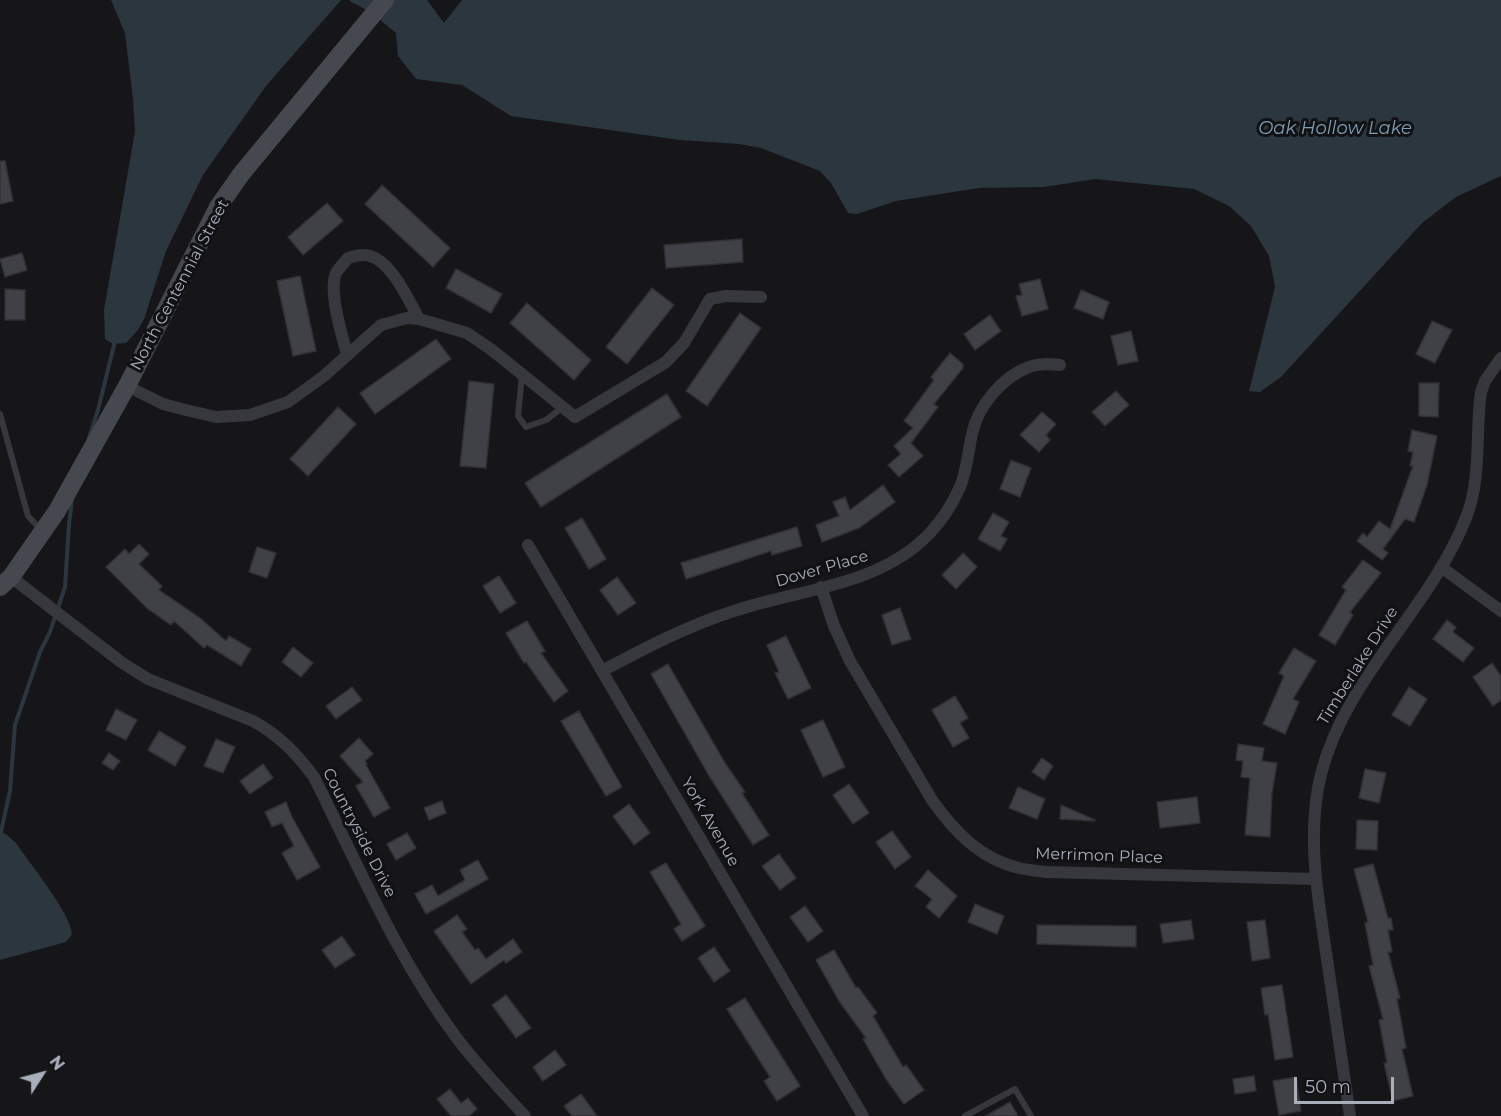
<!DOCTYPE html>
<style>
body{margin:0}
#map{position:relative;width:1501px;height:1116px;overflow:hidden;background:#161619;font-family:Montserrat,sans-serif}
canvas{display:block}
.north{position:absolute;left:12px;top:1044px;width:60px;height:60px;-webkit-text-stroke:4px #111114;paint-order:stroke;rotate:54deg;font-size:16px;font-weight:700;line-height:24px;text-align:center;color:#a8aeba}
.north::after{content:'';display:block;margin:auto;width:21px;height:27px;background:#a8aeba;clip-path:polygon(50% 0,100% 100%,50% 72%,0 100%)}
.scale{position:absolute;left:1294px;top:1077px;width:100px;height:27px;box-sizing:border-box;border:3px solid #a8aeba;border-top:0;padding-left:8px;font-size:18px;line-height:21px;white-space:nowrap;color:#a8aeba;-webkit-text-stroke:4px #111114;paint-order:stroke}
</style>
<div id="map">
<canvas width="1501" height="1116"></canvas>
<div class="north">N</div>
<div class="scale">50 m</div>
</div>
<script>
const ctx = document.querySelector('canvas').getContext('2d');
ctx.lineJoin = 'round';
function fillPath(path, color) { ctx.fillStyle = color; ctx.fill(path, 'evenodd'); }
function stroke(path, color, width, dash) { ctx.strokeStyle = color; ctx.lineWidth = width; ctx.lineCap = dash ? 'butt' : 'round'; ctx.setLineDash(dash || []); ctx.stroke(path); }
function drawText(font, color, halo, rows, align = 'center') {
  ctx.font = font + ' Montserrat,sans-serif'; ctx.lineWidth = 6; ctx.setLineDash([]); ctx.textBaseline = 'middle'; ctx.strokeStyle = halo; ctx.fillStyle = color; for (const [text, x, y, turn = 0] of rows) {
    ctx.save(); ctx.translate(x, y); ctx.rotate((+turn || 0) * Math.PI / 180); ctx.textAlign = isNaN(turn) ? turn : align; if (halo) ctx.strokeText(text, 0, 0); ctx.fillText(text, 0, 0); ctx.restore();
  }
}
fillPath(new Path2D(`
 M111 0H341L266 86 203 175 166 251 144 319 138 330 126 343 113 344 105 339 104 310 135 131 133 99 125 33Z
 M356 0H427L444 23 462 0H1501V176L1456 197 1422 223 1281 377 1260 392 1249 391 1275 287 1269 256 1251 226 1229 206 1194 189 1095 179 1044 187 979 188 896 201 857 214 848 213 831 183 820 171 761 148 739 144 680 140 511 116 462 85 416 79 398 56 396 33Z
 M0 831 7 835 16 843C30 864 70 912 72 934L66 942 0 960Z`), '#2b363e');
stroke(new Path2D(`
 M352 0 367 8
 M89 438 98 410 115 341
 M0 836 10 791 15 725 40 652 50 632 65 587 69 524 72 500`), '#2b363e', 4);
const building = new Path2D(`
 M0 161H5L13 201 0 204Z
 M382 185 450 248 433 267 365 204Z
 M327 203 343 221 303 255 288 237Z
 M742 239 743 262 666 268 664 245Z
 M22 253 27 270 5 277 0 259Z
 M456 269 502 294 491 313 446 288Z
 M300 276 316 351 293 356 277 281Z
 M1040 279 1048 309 1022 316 1016 296 1022 295 1019 284Z
 M652 288 674 305 627 364 606 347Z
 M5 289 25 290V320H5Z
 M1081 290 1109 302 1103 319 1074 308Z
 M527 303 591 360 574 380 510 323Z
 M740 313 761 328 707 406 686 391Z
 M990 315 1001 331 975 350 964 334Z
 M1432 321 1452 330 1435 363 1416 354Z
 M1131 331 1138 361 1118 365 1111 336Z
 M436 339 451 359 375 414 360 393Z
 M950 353 963 364V368L934 404 938 407 911 443 923 456 899 477 888 465 901 454 894 446 913 428 904 421 934 380 931 377Z
 M469 381 494 384 486 468 460 466Z
 M1419 383H1439L1438 417 1419 416Z
 M1116 391 1129 405 1105 426 1092 412Z
 M667 394 681 417 541 507 525 483Z
 M338 407 356 424 308 476 290 459Z
 M1042 412 1056 424 1046 435 1050 440 1039 452 1020 435Z
 M1412 430 1437 436 1427 485 1414 522 1405 519 1383 549 1388 553 1382 560 1357 541 1363 533 1367 537 1379 521 1390 529 1413 466H1410L1413 452 1408 451Z
 M1011 460 1031 468 1020 497 1000 489Z
 M883 485 895 502 859 528 822 542 816 525 839 516 833 502 845 497 850 510Z
 M993 513 1009 522 1001 536 1007 539 1000 551 978 539Z
 M582 518 606 559 589 569 565 528Z
 M797 527 802 546 772 555 771 551 686 579 681 563Z
 M139 544 149 554 139 564 162 586 159 590 200 618 226 641 229 636 251 649 241 666 207 645 204 648 174 621 171 625 148 609 106 567 125 549 129 554Z
 M257 547 276 553 267 578 249 572Z
 M963 553 977 567 956 589 942 575Z
 M1363 560 1381 573 1350 612 1353 615 1335 645 1319 635 1346 590 1342 587Z
 M499 576 516 603 500 613 483 586Z
 M617 577 636 603 618 615 600 590Z
 M900 608 911 639 892 645 882 615Z
 M1447 620 1456 627 1453 632 1474 648 1463 662 1433 639Z
 M527 621 545 651 541 653 568 691 554 702 526 662 524 663 506 633Z
 M786 636 811 688 788 699 775 673 779 672 767 645Z
 M293 647 313 663 301 677 282 662Z
 M1294 648 1316 661 1293 699 1299 702 1285 734 1263 724 1284 676 1279 673Z
 M1492 663 1501 676V700L1493 706 1473 677Z
 M668 664 725 763 745 792 742 793 769 835 753 845 708 774 651 674Z
 M352 687 362 700 336 719 326 706Z
 M1409 687 1427 699 1410 726 1392 715Z
 M955 696 968 718 960 723 969 738 953 747 932 710Z
 M116 709 137 720 126 740 106 730Z
 M579 711 622 787 606 796 561 721Z
 M823 720 845 767 823 777 801 730Z
 M159 731 186 747 175 766 148 750Z
 M359 738 373 754 365 761 367 764 366 765 390 808 374 817 356 786 363 782 340 756Z
 M216 739 235 747 223 773 204 766Z
 M1238 744 1264 748 1262 761 1277 763 1272 793 1270 837 1245 835 1250 778 1241 777 1243 761 1236 760Z
 M109 753 120 761 113 770 102 763Z
 M1042 758 1053 766 1044 780 1032 772Z
 M263 764 273 778 250 794 240 781Z
 M1365 769 1386 773 1379 803 1359 798Z
 M849 784 869 813 853 824 833 795Z
 M1018 787 1045 799 1037 819 1009 808Z
 M1197 797 1200 823 1160 828 1157 802Z
 M442 801 446 813 429 820 424 808Z
 M286 802 292 817 320 867 297 880 282 853 294 846 282 823 272 827 265 812Z
 M629 804 650 833 634 845 613 816Z
 M1061 805 1095 820V821L1060 819Z
 M1357 820 1378 821 1377 850 1356 849Z
 M892 831 911 857 895 869 876 842Z
 M407 833 416 848 396 860 387 844Z
 M779 854 796 878 780 890 762 866Z
 M478 860 488 879 426 914 415 894 432 885 438 896 465 880 460 870Z
 M666 863 705 926 682 941 674 929 681 924 650 872Z
 M1373 864 1388 918H1391L1393 930H1388L1392 952H1388L1400 998 1397 999 1406 1048 1402 1049 1413 1096 1393 1101 1384 1063H1387L1379 1020 1383 1019 1369 966 1373 965 1365 923 1368 922 1354 869Z
 M928 870 957 896 939 918 926 907 932 899 915 886Z
 M975 904 1004 916 997 934 968 922Z
 M805 906 823 931 808 942 790 917Z
 M457 915 467 929 462 932 475 950 478 948 486 959 513 939 522 952 506 963 504 960 471 984 434 931Z
 M1191 920 1194 939 1163 943 1160 924Z
 M1265 920 1270 958 1252 961 1247 922Z
 M1037 925 1136 926V947L1037 944Z
 M342 936 355 955 335 968 322 950Z
 M714 947 730 971 714 982 698 958Z
 M834 950 856 988 858 987 877 1013 873 1016 903 1067 906 1065 924 1090 904 1104 886 1079 863 1039 866 1038 839 1001 816 960Z
 M1282 985 1293 1057 1275 1060 1268 1014 1265 1015 1261 988Z
 M506 995 531 1028 516 1038 492 1005Z
 M745 998 800 1086 777 1101 764 1081 770 1077 727 1009Z
 M555 1050 566 1065 543 1081 533 1067Z
 M1254 1076 1256 1091 1235 1094 1233 1079Z
 M1296 1077 1301 1111 1279 1115 1273 1081Z
 M450 1089 461 1103 468 1098 477 1109 469 1116H451L437 1099Z
 M581 1094 597 1116H572L564 1106Z
 M1010 1102 1018 1116H986Z`);
fillPath(building, '#404146');
stroke(building, '#303035', 1.5);
stroke(new Path2D(`
 M522 375 518 416 526 427 546 420 563 407
 M0 414 28 516 42 531
 M965 1116 1015 1089 1031 1116`), '#37383e', 6);
stroke(new Path2D(`
 M347 354C342 336 328 291 336 273 339 268 344 263 348 258 352 257 357 255 362 255 388 253 408 299 419 319
 M127 386 163 404 186 410 216 417 250 415 288 402 324 376 381 325 407 318 419 319 467 333 492 350 575 417 666 362 684 343 710 299 726 296 761 297
 M528 545 863 1116
 M1441 567 1501 611
 M11 577 121 662 148 679 253 721C280 736 296 753 314 777 358 865 397 958 456 1037 477 1065 501 1090 525 1116
 M821 587 834 626 850 661 932 800C954 831 980 859 1019 868 1028 870 1038 871 1047 872L1316 879
 M602 671C645 648 687 626 734 611 800 589 880 586 930 533 942 520 953 503 960 487 967 470 968 452 972 434 978 406 1002 377 1029 367 1039 363 1050 364 1060 365
 M1350 1116C1342 1064 1335 1011 1327 959 1318 897 1306 835 1321 774 1346 677 1430 609 1466 518 1482 477 1475 434 1481 392L1485 381 1501 358`), '#37383e', 12);
stroke(new Path2D(`
 M0 587 11 577 57 511 127 386 218 207 242 173 385 0`), '#45484e', 18);
drawText('16px', '#a8aeba', '#111114', [
 ["North Centennial Street",180,285,-62],
 ["Dover Place",822,569,-16],
 ["Timberlake Drive",1358,666,-58],
 ["York Avenue",710,822,60],
 ["Countryside Drive",359,833,63],
 ["Merrimon Place",1099,856,2]
]);
drawText('italic 18px', '#7c9eb7', '#111114', [
 ["Oak Hollow Lake",1335,129]
]);
</script>
